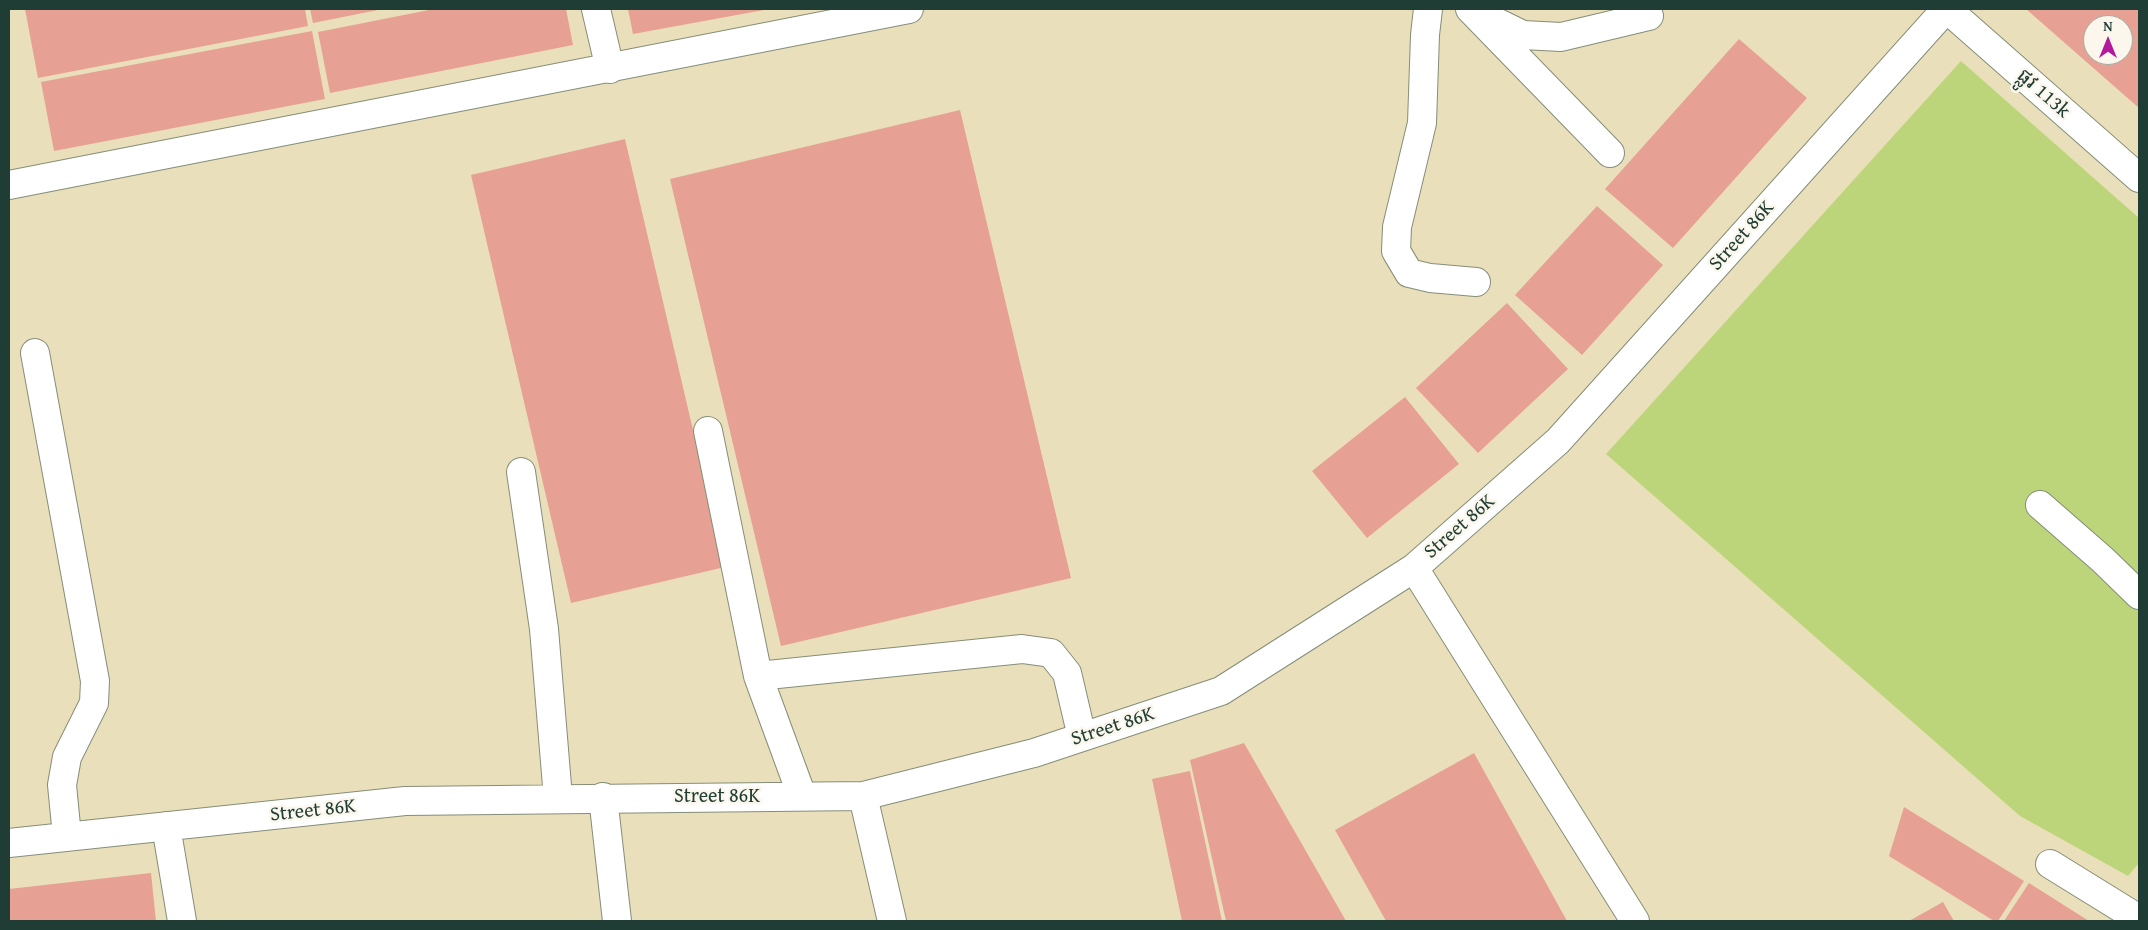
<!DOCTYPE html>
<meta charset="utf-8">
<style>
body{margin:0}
#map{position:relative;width:2148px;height:930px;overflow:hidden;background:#eadfbb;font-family:"Gentium Book Plus",serif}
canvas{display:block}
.frame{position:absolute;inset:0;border:10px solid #1f3d34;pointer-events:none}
.north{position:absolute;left:2083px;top:15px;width:50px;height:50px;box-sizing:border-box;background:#fbf7ec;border:1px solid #a3ada2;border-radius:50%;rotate:0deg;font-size:14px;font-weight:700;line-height:20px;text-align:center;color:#1f3d34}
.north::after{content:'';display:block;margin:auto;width:18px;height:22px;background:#b5179e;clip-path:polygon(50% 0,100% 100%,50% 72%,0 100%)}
</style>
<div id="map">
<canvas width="2148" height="930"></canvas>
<div class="frame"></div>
<div class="north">N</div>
</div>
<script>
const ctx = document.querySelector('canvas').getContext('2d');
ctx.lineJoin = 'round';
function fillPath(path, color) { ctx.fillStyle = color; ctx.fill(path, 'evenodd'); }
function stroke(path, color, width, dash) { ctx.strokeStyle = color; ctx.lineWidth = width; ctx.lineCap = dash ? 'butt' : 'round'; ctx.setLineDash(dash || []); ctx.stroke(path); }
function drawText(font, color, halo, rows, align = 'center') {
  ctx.font = font + ' "Gentium Book Plus","Noto Sans Khmer",serif'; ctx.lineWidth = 5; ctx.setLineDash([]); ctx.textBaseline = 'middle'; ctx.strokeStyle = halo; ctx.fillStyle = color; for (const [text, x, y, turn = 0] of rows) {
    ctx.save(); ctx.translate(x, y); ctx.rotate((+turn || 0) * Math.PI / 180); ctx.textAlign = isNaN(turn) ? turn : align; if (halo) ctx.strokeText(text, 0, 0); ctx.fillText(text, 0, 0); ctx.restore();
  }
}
fillPath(new Path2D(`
 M1961 61 2139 218V863L2128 876 2020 816 1606 454Z`), '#bdd57a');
fillPath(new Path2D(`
 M25 9H305L308 26 38 78Z
 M310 9H378V10L313 23Z
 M434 9H566L573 45 330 93 318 32Z
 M628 9H764V10L633 34Z
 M2026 9H2139V108ZM2093 25H2123V55H2093Z
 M312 31 325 99 54 151 41 82Z
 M1739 39 1807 98 1673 248 1605 189Z
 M960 110 1071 578 781 646 670 179Z
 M625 139 725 567 571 603 471 175Z
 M1597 206 1663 265 1582 355 1515 295Z
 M1507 303 1568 369 1478 453 1416 388Z
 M1405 397 1459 464 1367 538 1312 471Z
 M1244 743 1346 921H1226L1190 760Z
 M1474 753 1567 921H1386L1335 830Z
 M1190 771 1222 921H1182L1152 779Z
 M1904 807 2024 881 1998 921H1994L1889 856Z
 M151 873 156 921H9V889Z
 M2029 883 2089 921H2004Z
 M1943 902 1954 921H1909Z`), '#e7a094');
const minor = new Path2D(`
 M596 9 610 69
 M1428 9 1425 35 1422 123 1397 227 1396 251 1409 273 1430 278 1476 282
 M1470 9 1610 153
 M1947 9 2139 178
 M1488 18 1523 35 1561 37 1649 16
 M9 185 909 9
 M35 353 95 681 94 703 67 757 62 785 67 836
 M708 431 758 676 802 796
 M521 472 544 629 558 798
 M2040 505 2103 560 2139 595
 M1414 568 1635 921
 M758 676 1022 649 1051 653 1067 673 1082 737
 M863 796 892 921
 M603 797 617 921
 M166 826 182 921
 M9 843 405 801 863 796 1034 753 1221 691 1414 568 1558 441 1946 9
 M2050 864 2139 919`);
stroke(minor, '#848e78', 30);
stroke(minor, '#fff', 28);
drawText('20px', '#1f3d34', '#fbf7ec', [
 ["ផ្លូវ 113k",2043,94,41],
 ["Street 86K",1742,236,-48],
 ["Street 86K",1460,527,-41],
 ["Street 86K",1113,727,-18],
 ["Street 86K",717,797],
 ["Street 86K",313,811,-6]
]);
</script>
